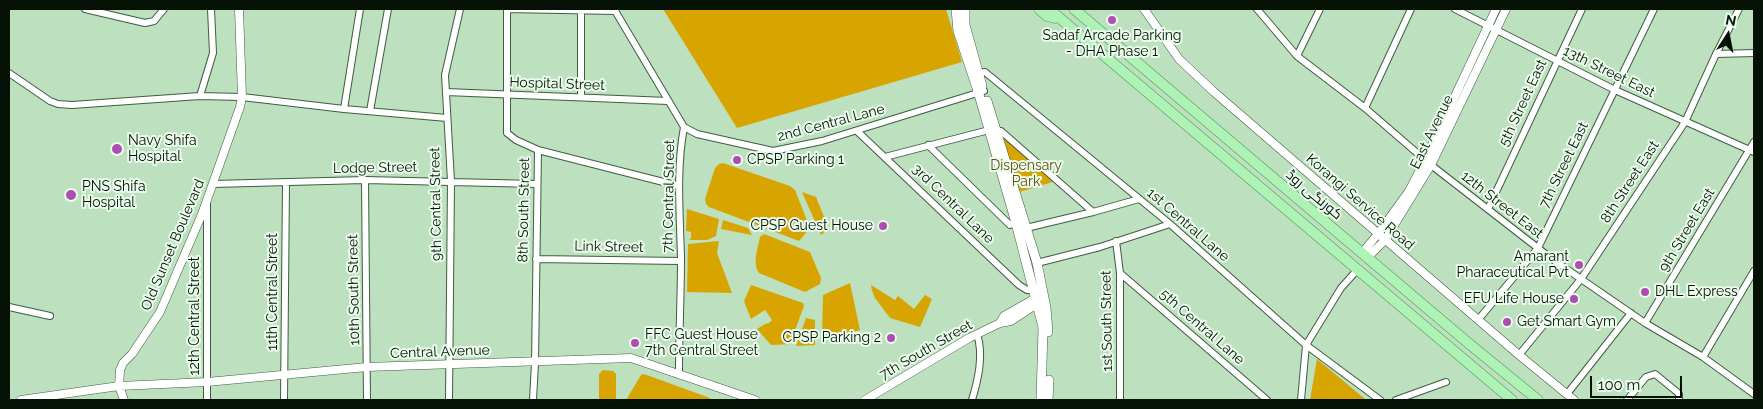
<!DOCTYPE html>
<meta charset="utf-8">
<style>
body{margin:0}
#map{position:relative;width:1763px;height:409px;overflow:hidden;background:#bde0bf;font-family:Raleway,sans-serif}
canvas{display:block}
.frame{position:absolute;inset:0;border:10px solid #061106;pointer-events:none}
.north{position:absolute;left:1703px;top:10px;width:50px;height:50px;-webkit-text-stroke:4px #eafceb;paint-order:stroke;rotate:11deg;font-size:14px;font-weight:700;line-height:20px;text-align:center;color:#061106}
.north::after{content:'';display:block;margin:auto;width:18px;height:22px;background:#061106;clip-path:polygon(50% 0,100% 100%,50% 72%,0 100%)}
.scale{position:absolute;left:1590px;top:376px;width:92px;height:22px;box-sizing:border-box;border:2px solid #061106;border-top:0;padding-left:6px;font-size:15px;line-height:18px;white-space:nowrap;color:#061106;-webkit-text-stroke:4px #eafceb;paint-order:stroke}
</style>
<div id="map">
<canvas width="1763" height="409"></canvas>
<div class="frame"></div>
<div class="north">N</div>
<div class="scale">100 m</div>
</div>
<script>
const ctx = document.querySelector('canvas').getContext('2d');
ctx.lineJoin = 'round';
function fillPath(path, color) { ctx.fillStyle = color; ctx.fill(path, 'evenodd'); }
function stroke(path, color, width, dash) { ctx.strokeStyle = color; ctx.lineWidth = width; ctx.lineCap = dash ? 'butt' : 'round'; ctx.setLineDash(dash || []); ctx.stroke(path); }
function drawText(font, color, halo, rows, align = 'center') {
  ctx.font = font + ' Raleway,Cairo,sans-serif'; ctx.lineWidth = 4; ctx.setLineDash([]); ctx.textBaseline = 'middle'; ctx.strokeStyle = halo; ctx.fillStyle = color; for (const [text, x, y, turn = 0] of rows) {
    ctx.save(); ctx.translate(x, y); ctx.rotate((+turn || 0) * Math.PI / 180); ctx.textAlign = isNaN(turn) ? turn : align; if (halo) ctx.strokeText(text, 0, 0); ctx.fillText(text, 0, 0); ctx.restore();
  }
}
fillPath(new Path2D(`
 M663 9H946L962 62 737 128Z
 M1001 132 1056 181 1016 193Z
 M723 163 790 186 795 190 810 228 799 241 709 207 706 204 705 199 715 168 719 164Z
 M802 192 816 197 829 229 821 235Z
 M687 209 719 219 716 236 707 240H689L691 238V232L686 231Z
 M723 220 748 228 752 235 721 229Z
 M764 234 810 252 821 278 820 284 805 292 759 273C752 263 758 248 760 237Z
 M719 241 717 253 732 293 687 292 688 244Z
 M850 283 860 330 824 340 822 337 823 295Z
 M751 285 803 303 804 306 790 344 771 345 757 329 765 324 769 323 772 320 765 310 751 319 744 301Z
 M871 285 895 300 898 296 914 309 925 295 932 299 920 327 890 318 875 298 872 291Z
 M806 318 815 320V345L796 346Z
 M1317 359 1365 399 1310 400Z
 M603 370 613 371 616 374V400H599V374Z
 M644 374 710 398 709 400H626L641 375Z`), '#d8a500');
const minor = new Path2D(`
 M85 9 145 23 154 21 164 9
 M614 9 684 127C676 170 680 214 681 258 681 296 679 335 679 373
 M1257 9 1297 56 1365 108 1431 165 1552 259 1645 323 1703 357 1754 394
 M1455 9 1615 90 1754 152
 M581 10V96
 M1716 54 1754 53
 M1297 56 1320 9
 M9 73 50 101 58 104 72 105 200 96 242 97 344 109 447 118
 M979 73 985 72 1170 224 1306 345 1380 400
 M446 92 668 101
 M200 96 213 53 211 9
 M1365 108 1411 9
 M344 109 360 9
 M370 111 388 9
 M684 127 697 134 773 151 822 141 984 91
 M857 131 1019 285 1027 290H1034
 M996 133 1001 131 1093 212
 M928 145 1010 225 1016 223
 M538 150 679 186
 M885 157 989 130
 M365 180 367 400
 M213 184 365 180 537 184
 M207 204V400
 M1488 209 1582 9
 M1026 228 1093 212 1139 199
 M1116 241 1120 273V400
 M536 259 681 261
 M1037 263 1100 247 1170 224
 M1120 273 1267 400
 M9 307 50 316
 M1478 320 1538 248 1654 9
 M1645 323 1754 142
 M1519 355 1581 279 1685 122 1716 54 1739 9
 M1703 357 1754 271
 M1567 394 1631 313
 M284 400 286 183
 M449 400 451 181 445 75 460 9
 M533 400 535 363 538 150 516 140 507 133V9L615 11
 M972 400C978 380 984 355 977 334
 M1301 400 1306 345 1341 288 1358 269
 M1396 400 1446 382
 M1627 400 1646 377 1655 374 1677 392 1679 394V400`);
const tertiary = new Path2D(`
 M1144 9 1179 59 1214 92 1519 355 1574 400
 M1362 253 1378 234 1409 191 1425 160 1496 9
 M1367 258 1385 240 1431 165 1506 9
 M1000 323 1004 316 1036 298
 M21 400 119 386 207 382 367 367 631 358 755 400
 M124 400 119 386 120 370 123 363 132 354 160 312 202 214 240 107 242 97 239 9
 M865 400 969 338 1000 323 1011 321 1037 304`);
const secondary = new Path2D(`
 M956 9 958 31 978 91 1016 223 1043 327 1041 400
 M965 9V25L982 86
 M987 101 1037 263 1046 308 1048 332
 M1048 400 1049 380`);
const primary = new Path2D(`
 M1039 9 1047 16 1055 18
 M1049 9 1512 400
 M1074 9 1467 342 1538 400`);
stroke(minor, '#3f5d41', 8);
stroke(tertiary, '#3f5d41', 9);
stroke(secondary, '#3f5d41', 10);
stroke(primary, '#509d58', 11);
stroke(minor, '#fff', 6);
stroke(tertiary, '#fff', 8);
stroke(secondary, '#fff', 9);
stroke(primary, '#aef2b5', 10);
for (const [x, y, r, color] of [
 [1112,20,5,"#af4db3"],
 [117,149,6,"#af4db3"],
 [737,160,5,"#af4db3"],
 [71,195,6,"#af4db3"],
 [883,226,5,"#af4db3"],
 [1579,265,5,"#af4db3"],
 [1645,292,5,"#af4db3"],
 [1574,299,5,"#af4db3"],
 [1507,322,5,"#af4db3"],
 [891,338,5,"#af4db3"],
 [635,343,5,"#af4db3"]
]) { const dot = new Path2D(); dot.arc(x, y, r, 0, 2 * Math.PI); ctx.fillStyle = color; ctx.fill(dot); stroke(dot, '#eafceb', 2); }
drawText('14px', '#061106', '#eafceb', [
 ["Sadaf Arcade Parking",1112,36,"center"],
 ["- DHA Phase 1",1112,52,"center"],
 ["Navy Shifa",128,141],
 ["Hospital",128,157],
 ["CPSP Parking 1",747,160],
 ["PNS Shifa",82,187],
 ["Hospital",82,203],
 ["CPSP Guest House",873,226,"right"],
 ["Amarant",1569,257,"right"],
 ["Pharaceutical Pvt",1569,273,"right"],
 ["DHL Express",1655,292],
 ["EFU Life House",1564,299,"right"],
 ["Get Smart Gym",1517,322],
 ["FFC Guest House",645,335],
 ["7th Central Street",645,351],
 ["CPSP Parking 2",881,338,"right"]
], 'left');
drawText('14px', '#061106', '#eafceb', [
 ["13th Street East",1609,72,26],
 ["Hospital Street",557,84,2],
 ["5th Street East",1523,103,-65],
 ["2nd Central Lane",831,123,-15],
 ["East Avenue",1432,132,-64],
 ["7th Street East",1564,165,-64],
 ["Lodge Street",375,168,-1],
 ["8th Street East",1630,182,-57],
 ["کورنگی روڈ",1314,195,40],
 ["7th Central Street",669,196,-89],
 ["Korangi Service Road",1360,202,41],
 ["9th Central Street",436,204,-91],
 ["3rd Central Lane",953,204,44],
 ["12th Street East",1502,205,38],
 ["8th South Street",524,210,-89],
 ["1st Central Lane",1188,225,41],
 ["9th Street East",1687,230,-59],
 ["Old Sunset Boulevard",173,245,-67],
 ["Link Street",609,247,1],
 ["10th South Street",354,290,-91],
 ["11th Central Street",273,292,-90],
 ["12th Central Street",195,316,-90],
 ["1st South Street",1107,321,-91],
 ["5th Central Lane",1202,327,41],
 ["7th South Street",926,350,-30],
 ["Central Avenue",440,352,-2]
]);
drawText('14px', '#664f14', '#eafceb', [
 ["Dispensary",1026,166],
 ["Park",1026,182]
]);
</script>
